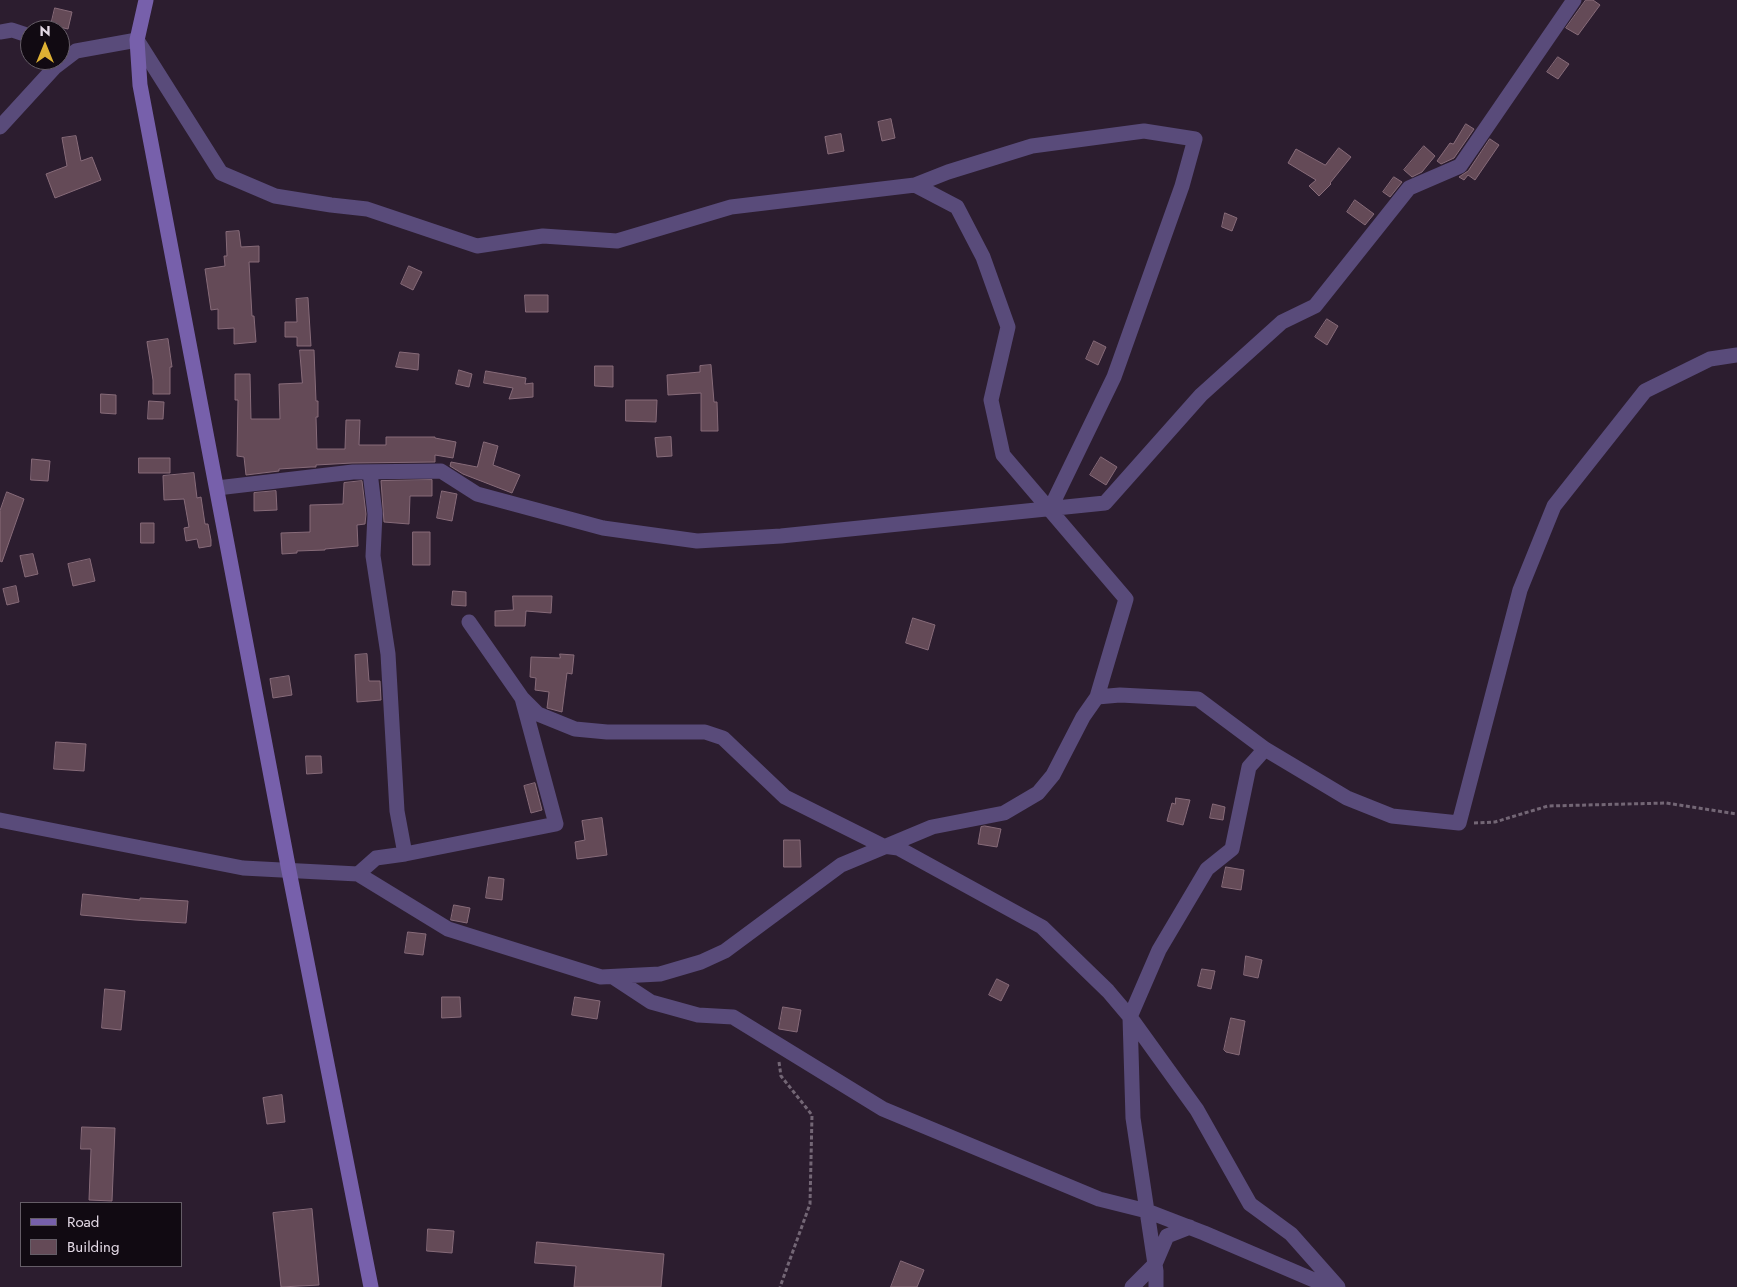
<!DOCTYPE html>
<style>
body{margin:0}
#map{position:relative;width:1737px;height:1287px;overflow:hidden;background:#2c1d2f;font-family:Jost,sans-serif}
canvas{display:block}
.legend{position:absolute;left:20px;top:1202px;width:162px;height:65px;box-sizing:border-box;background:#110a12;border:1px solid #655d67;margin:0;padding:6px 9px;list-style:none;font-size:15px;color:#e4dae6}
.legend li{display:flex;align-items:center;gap:10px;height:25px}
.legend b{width:25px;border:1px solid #655d67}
.north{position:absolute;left:20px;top:20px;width:50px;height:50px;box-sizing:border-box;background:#110a12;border:1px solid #655d67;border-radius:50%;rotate:0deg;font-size:14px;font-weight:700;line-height:20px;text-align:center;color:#e4dae6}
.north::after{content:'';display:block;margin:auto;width:18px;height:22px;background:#deb133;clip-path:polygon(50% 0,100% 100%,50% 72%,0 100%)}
</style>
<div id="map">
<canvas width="1737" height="1287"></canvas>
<ul class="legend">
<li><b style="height:6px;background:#7760ab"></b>Road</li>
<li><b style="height:14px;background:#644a57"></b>Building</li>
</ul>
<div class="north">N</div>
</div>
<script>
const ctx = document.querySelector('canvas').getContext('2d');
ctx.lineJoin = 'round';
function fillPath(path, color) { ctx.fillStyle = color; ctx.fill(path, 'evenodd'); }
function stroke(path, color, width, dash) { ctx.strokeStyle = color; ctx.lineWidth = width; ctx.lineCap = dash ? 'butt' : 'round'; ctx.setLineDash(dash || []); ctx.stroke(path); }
const building = new Path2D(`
 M1586 0H1593L1600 5 1578 35 1566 28Z
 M55 8 72 12 68 29 51 25Z
 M1558 57 1569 64 1558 79 1547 72Z
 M891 119 895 138 882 141 878 122Z
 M1466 124 1474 129 1454 158 1441 164 1437 161 1450 143 1453 144Z
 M841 134 844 151 828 154 825 137Z
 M76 136 81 161 92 157 101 180 55 198 46 174 67 166 62 138Z
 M1490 139 1499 145 1475 180 1468 175 1464 180 1459 177 1468 171Z
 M1424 146 1435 156 1422 172 1412 177 1404 170Z
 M1339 148 1351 157 1330 183 1331 184 1319 196 1309 186 1316 180 1288 163 1296 149 1325 165Z
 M1394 177 1402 182 1390 197 1383 192Z
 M1355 200 1374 214 1365 225 1347 212Z
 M1225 213 1237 218 1232 231 1222 227Z
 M239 231 241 247 259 246V262H249L252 316H254L256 342 234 344V328L218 329V309L211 310 205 269 225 266 224 256H227L226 232Z
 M409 266 422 272 413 290 401 284Z
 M525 295H548V312H526Z
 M308 298 311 346H297V337H285V322H297L296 299Z
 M1327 319 1338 326 1327 345 1315 337Z
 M168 339 172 367H170V394H153V380L147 342Z
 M1094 341 1106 347 1098 365 1086 359Z
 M300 350H314L316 401H318V417H316L317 449H345L346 420H360L359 445H386V437H435V438L456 442 453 458 435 455V462L352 463 316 465V467H311L279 469V471L246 475 244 457 237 456 238 400H235V374H250L251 419H280L279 384 302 383Z
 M400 352 419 354 418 370 396 367Z
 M711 365 714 402H717L718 431H701V393L668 395 667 375 700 372V366Z
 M595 366H613V387L595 386Z
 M459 370 472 374 469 387 456 384Z
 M486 371 526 378 525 384 533 383V397L509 399 513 388 484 383Z
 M101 394 116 395V414L101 413Z
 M626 400H657L656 422 626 421Z
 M149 401 164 402 163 419H148Z
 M671 437 672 456 657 457 655 438Z
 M484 442 498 446 493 465 520 475 512 493 463 474 450 466 451 462 477 467Z
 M1101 457 1117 467 1106 485 1090 475Z
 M139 458H170V473H139Z
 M32 459 50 461 48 481 31 480Z
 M194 473 197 498 201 497 205 524H208L211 540V546L199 548 197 539 186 541 184 528 189 527 184 499 164 500 163 476Z
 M432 480V496H410L409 524 384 522 381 481Z
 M362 481 366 514 365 524 357 525 358 546 325 549V550L297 551V553L282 554 281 533 310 532V505L343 504 344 483Z
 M276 491 277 510 254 511V493Z
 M442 491 457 494 452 521 437 518Z
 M7 492 24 499 2 562 0 561V511Z
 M141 523H154V543H141Z
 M413 532H430V565H413Z
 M33 554 38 574 25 577 20 556Z
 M90 559 95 581 73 586 68 564Z
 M16 586 19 602 7 605 3 589Z
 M453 591 466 592V606L452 605Z
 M513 596H552L551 613 526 611 525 626H495V611L513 610Z
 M913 618 935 625 928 650 906 643Z
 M367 654 369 681H380L381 700 357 702 355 655Z
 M560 654 574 655 572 674 567 673 562 712 547 708 549 692 535 690 536 678 530 677 531 657 560 658Z
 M289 676 292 695 273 698 270 679Z
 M56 742 86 744 84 771 54 769Z
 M306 756H321L322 773 307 774Z
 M535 783 542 810 531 813 524 786Z
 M1176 798 1190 800 1183 825 1167 821 1172 803 1175 804Z
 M1213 804 1225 807 1223 820 1210 818Z
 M602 818 607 855 577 859 575 842 585 840 582 821Z
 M985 826 1001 829 997 847 978 844 981 827Z
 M784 840H800L801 867H784Z
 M1226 867 1244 870 1241 890 1222 887Z
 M489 877 504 879 502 900 486 898Z
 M83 894 140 900V898L188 901 186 923 135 920 81 915Z
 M454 905 470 908 467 923 451 920Z
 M408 932 426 934 423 955 405 953Z
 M1246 956 1262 960 1258 978 1244 975Z
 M1202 969 1215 971 1211 989 1198 986Z
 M997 979 1009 985 1001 1001 989 995Z
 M105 989 125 991 121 1030 102 1028Z
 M442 997H460L461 1017 442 1018Z
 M575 997 600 1001 597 1019 572 1015Z
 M783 1007 801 1010 797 1032 779 1029Z
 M1231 1018 1245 1021 1239 1055 1226 1052 1224 1050Z
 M282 1095 285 1122 267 1124 263 1098Z
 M82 1127 115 1128 112 1201 89 1200 91 1149H81Z
 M312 1209 319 1285 281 1287 273 1213Z
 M428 1229 454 1231 452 1253 427 1251Z
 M537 1242 664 1254 661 1287H574L576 1266 535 1263Z
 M901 1261 924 1270 917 1287H891Z`);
fillPath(building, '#644a57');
stroke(building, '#876b79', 1);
stroke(new Path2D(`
 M1474 823 1495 822 1548 806 1666 803 1737 814
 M779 1062 781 1076 812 1115 810 1204 780 1287`), '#736675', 3, [4, 2.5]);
stroke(new Path2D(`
 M0 32 12 30 30 36
 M0 127 55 67 76 51 137 40 221 173 275 196 331 205 367 209 477 246 543 236 617 241 731 207 915 185 957 207 983 257 1008 327 991 400 1003 455 1126 599 1097 697
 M915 185 948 172 1032 146 1144 131 1195 139 1182 186 1114 377 1050 509
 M217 488 353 472 441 471 477 494 603 528 697 541 781 536 1105 503 1201 395 1282 322 1315 306 1409 188 1460 166 1574 0
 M522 698 538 714 575 729 607 732H705L723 738 785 797 883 846 898 848 1042 927 1108 991 1130 1017 1197 1110 1250 1204 1291 1234 1338 1287
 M0 820 243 868 358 874 448 929 601 977 660 974 701 962 725 951 841 865 932 827 1004 813 1038 793 1053 775 1083 717 1097 697 1120 695 1198 699 1265 749 1347 798 1392 816 1459 823 1520 590 1554 506 1645 391 1710 359 1737 355
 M405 854 556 824 522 698 469 622
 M358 874 376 858 405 854 397 811 388 654 373 556 375 514 370 472
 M613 977 651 1002 698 1015 733 1017 883 1109 1099 1199 1147 1211 1204 1233 1330 1287
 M1132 1287 1155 1264 1167 1236 1190 1227
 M1156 1287V1271L1133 1118 1130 1017 1159 950 1207 869 1232 849 1249 767 1265 749`), '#594b7a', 15);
stroke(new Path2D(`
 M146 0 137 40 140 85 289 871 371 1287`), '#7760ab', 15);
</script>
